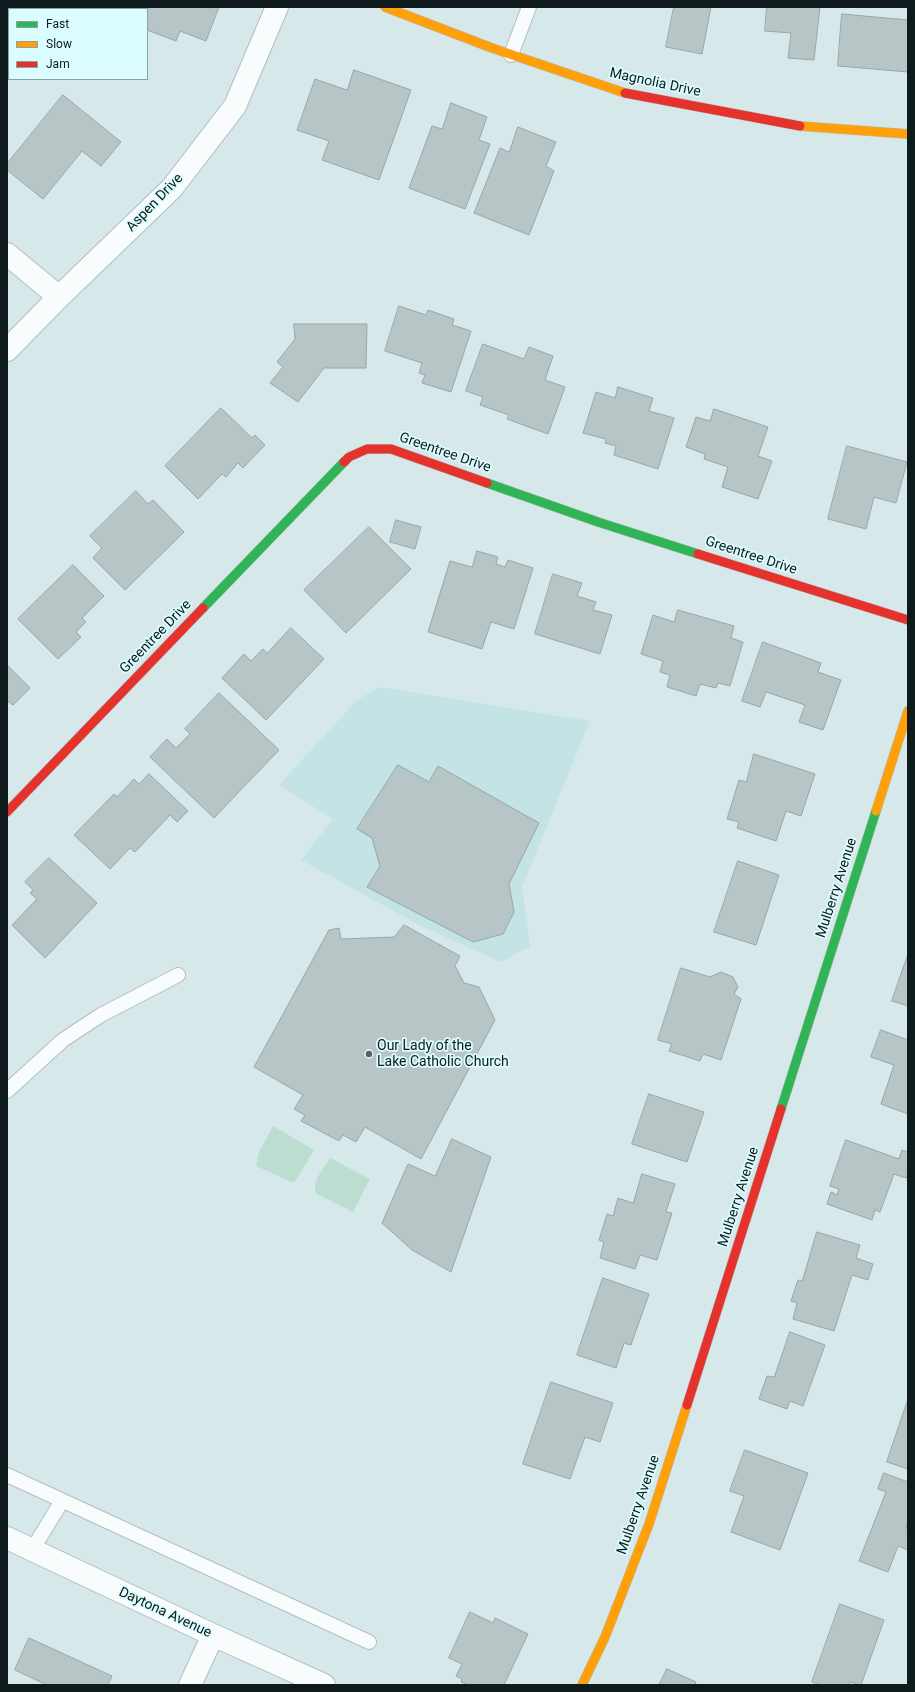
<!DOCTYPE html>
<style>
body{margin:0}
#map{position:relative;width:915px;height:1692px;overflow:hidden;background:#d6e8e9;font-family:Roboto,sans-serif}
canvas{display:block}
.frame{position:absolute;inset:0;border:8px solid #0e1a1b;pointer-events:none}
.legend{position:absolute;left:8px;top:8px;width:140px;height:72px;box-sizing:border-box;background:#dcfdff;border:1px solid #8aa2a4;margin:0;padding:5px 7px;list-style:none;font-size:12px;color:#0e1a1b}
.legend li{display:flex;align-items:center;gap:8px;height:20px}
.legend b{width:20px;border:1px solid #8aa2a4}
</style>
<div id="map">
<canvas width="915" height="1692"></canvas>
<div class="frame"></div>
<ul class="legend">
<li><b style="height:5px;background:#30b455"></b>Fast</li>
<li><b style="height:5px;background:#ff9f0a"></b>Slow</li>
<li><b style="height:5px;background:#e5322d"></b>Jam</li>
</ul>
</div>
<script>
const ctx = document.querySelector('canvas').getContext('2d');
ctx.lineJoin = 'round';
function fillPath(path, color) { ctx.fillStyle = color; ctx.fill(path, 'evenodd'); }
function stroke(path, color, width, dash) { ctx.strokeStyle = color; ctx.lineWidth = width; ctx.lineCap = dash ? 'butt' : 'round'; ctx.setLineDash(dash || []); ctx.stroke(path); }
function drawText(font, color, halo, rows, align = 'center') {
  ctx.font = font + ' Roboto,sans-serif'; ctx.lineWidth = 3.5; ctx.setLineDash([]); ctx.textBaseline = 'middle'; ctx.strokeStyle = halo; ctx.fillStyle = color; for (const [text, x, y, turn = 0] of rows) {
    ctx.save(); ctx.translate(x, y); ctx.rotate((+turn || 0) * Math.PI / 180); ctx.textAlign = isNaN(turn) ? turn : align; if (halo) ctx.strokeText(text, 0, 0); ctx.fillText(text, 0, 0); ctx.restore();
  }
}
fillPath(new Path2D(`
 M380 687 590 721 522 887 530 946 501 962 423 927 301 860 333 819 279 785 357 700Z`), '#c3e3e4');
fillPath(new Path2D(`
 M273 1126 314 1150 294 1183 256 1166 259 1152Z
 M330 1158 370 1179 353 1212 317 1194C310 1183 324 1168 330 1158Z`), '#bbded1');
const building = new Path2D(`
 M7 7H56L55 9H9V19L7 18Z
 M76 7H219L206 41 180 31 176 41 147 30V9H75Z
 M674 7H711L702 54 666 47Z
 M767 7H820L814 60 788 58 791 33 765 31Z
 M842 14 908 20V72L838 66Z
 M354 70 411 90 379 180 322 160 329 141 297 130 315 79 347 90Z
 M63 95 121 142 101 166 82 151 43 199 7 170V164Z
 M451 103 487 117 479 140 490 144 465 209 409 188 432 126 442 129Z
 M518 127 556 142 546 166 554 171 529 235 474 213 500 148 509 152Z
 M399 306 426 315 428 310 454 319 452 325 471 331 451 392 422 383 425 375 419 373 422 363 385 351Z
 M294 324H367L366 368H324L298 402 270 383 283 367 277 362 295 339Z
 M483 344 524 359 529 347 553 356 545 380 565 387 548 434 507 419 509 415 480 405 483 397 466 391Z
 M618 387 653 398 649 411 674 418 658 469 614 455 616 446 605 443 606 439 583 433 596 392 615 398Z
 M221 408 252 438 255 435 265 445 243 468 238 463 226 477 222 474 198 499 165 466Z
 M714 409 768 427 758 456 772 461 758 499 722 487 728 467 704 459 705 454 686 447 696 417 710 421Z
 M847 446 907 462 896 503 874 497 866 529 828 519Z
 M136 491 148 504 153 500 184 532 125 590 93 558 102 548 90 536Z
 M396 520 421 527 415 549 390 542Z
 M369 527 411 569 346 633 304 590Z
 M477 551 498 557 496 564 505 567 508 560 533 568 514 629 491 622 482 649 428 632 450 561 472 567Z
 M73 565 104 596 82 618 86 622 76 632 81 637 58 659 18 619Z
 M553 574 582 583 577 596 596 602 593 610 612 615 600 654 535 634Z
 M678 610 734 626 731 638 743 642 730 686 718 683 716 688 700 684 696 696 667 687 670 675 660 672 663 661 641 654 653 615 674 622Z
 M291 628 324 659 266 720 222 678 244 654 251 661 263 649 267 653Z
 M763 642 821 663 818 672 841 680 823 730 799 722 805 705 766 692 760 707 742 701Z
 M7 665 30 688 13 705 7 701Z
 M219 693 279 750 214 818 150 757 167 739 176 748 190 734 185 729Z
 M754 754 815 774 801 816 786 811 776 841 737 828 739 822 727 819 739 780 746 782Z
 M398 765 429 782 438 766 539 823 509 884 514 912 503 934 473 942 367 887 380 866 372 838 357 829Z
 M149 774 188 811 177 822 170 815 135 852 130 848 110 869 74 835 114 794 117 797 134 779 139 784Z
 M49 858 97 903 45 958 12 925 37 899 30 893 33 890 25 882Z
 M738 861 779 875 756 945 714 932Z
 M404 925 460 956 455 966 464 983 479 987 495 1020 421 1159 365 1127 356 1142 343 1135 339 1141 301 1121 305 1115 294 1109 303 1095 254 1067 329 930 339 928 341 939 394 937Z
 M908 954V1006L892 1001Z
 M681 968 710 977 721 972 733 977 738 987 734 994 741 999 721 1060 703 1054 700 1061 669 1051 672 1044 658 1040Z
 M881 1030 908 1040V1114L881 1104 894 1065 871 1057Z
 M649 1094 704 1112 687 1162 632 1144Z
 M452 1139 491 1157 451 1272 412 1250 382 1223 408 1164 435 1176Z
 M846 1140 899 1159 902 1150 908 1152V1173L906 1178 894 1174 880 1212 875 1210 872 1220 827 1204 831 1192 837 1195 839 1189 830 1186Z
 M642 1174 675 1184 666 1212 672 1213 657 1260 640 1255 635 1269 600 1258 604 1242 599 1240 607 1214 613 1216 618 1198 633 1203Z
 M817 1232 860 1245 856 1258 873 1264 868 1280 852 1275 834 1331 793 1319 797 1303 791 1301 798 1280 802 1281Z
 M603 1278 649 1294 631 1345 624 1343 616 1368 577 1355Z
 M790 1332 825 1345 803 1406 790 1401 787 1409 759 1399 767 1376 774 1377Z
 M551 1382 613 1403 600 1442 585 1437 570 1479 523 1464Z
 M908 1399V1469L887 1462Z
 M745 1450 808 1473 780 1550 731 1532 744 1496 730 1491Z
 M884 1473 908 1482V1521L906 1528H908V1550L898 1546 888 1572 859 1561 886 1492 878 1489Z
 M840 1604 884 1620 861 1685 850 1682 849 1685H820L812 1682Z
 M470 1612 493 1623 495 1618 528 1634 504 1685H468L461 1682 462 1679 456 1676 462 1664 449 1658Z
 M29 1638 112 1676 108 1685H47L15 1670Z
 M667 1669 696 1682 695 1685H659Z`);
fillPath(building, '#b8c5c7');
stroke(building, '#98a6a8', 1);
const lane = new Path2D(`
 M511 55 529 7
 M7 1091 63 1040 101 1015 178 975
 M7 1475 369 1642
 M32 1550 62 1501`);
const street = new Path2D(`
 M7 254 59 297
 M7 350 59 297 172 188 235 106 277 7
 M7 1538 213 1635 324 1685
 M190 1685 213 1635`);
const fast = new Path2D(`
 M487 483 598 522 698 554
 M203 608 344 462
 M781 1109 876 811`);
const slow = new Path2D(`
 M385 7 492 48 625 93
 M800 126 908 134
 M876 811 908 711
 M582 1685 605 1637 649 1524 687 1405`);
const jam = new Path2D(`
 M625 93 800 126
 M344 462 349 457 367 449H391L487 483
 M698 554 908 620
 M7 812 203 608
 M687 1405 781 1109`);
stroke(lane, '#b1bfbf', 16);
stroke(street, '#b1bfbf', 24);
stroke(fast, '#b1bfbf', 10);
stroke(slow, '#b1bfbf', 10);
stroke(jam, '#b1bfbf', 10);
stroke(lane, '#f9fcfc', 14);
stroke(street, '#f9fcfc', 22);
stroke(fast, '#30b455', 9);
stroke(slow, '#ff9f0a', 9);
stroke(jam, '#e5322d', 9);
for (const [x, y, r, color] of [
 [369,1054,4,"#546263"]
]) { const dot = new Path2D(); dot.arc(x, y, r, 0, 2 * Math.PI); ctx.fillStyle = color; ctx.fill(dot); stroke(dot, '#dcfdff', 1.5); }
drawText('14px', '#0e1a1b', '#dcfdff', [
 ["Magnolia Drive",655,83,12],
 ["Aspen Drive",155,203,-46],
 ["Greentree Drive",445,453,19],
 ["Greentree Drive",751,556,18],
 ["Greentree Drive",156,637,-46],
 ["Mulberry Avenue",837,888,-72],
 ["Mulberry Avenue",739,1197,-72],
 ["Mulberry Avenue",639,1505,-71],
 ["Daytona Avenue",165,1613,25]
]);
drawText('14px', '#0e1a1b', '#dcfdff', [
 ["Our Lady of the",377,1046],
 ["Lake Catholic Church",377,1062]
], 'left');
</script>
